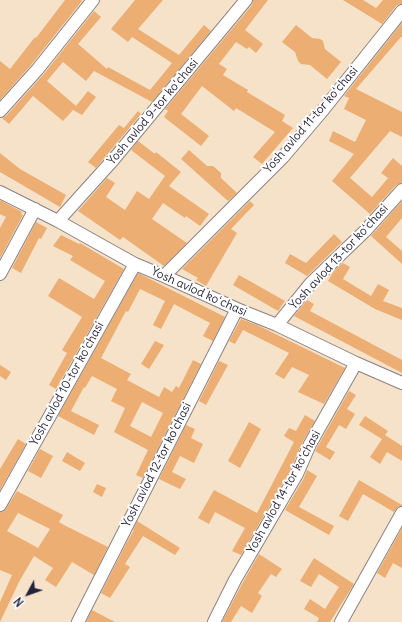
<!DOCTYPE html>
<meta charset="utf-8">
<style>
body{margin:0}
#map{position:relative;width:402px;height:622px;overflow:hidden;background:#f5e2c9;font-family:Delius,sans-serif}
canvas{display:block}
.north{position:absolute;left:8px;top:574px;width:40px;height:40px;-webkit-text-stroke:3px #fff;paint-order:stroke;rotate:229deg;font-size:11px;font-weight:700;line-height:16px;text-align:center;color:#22223b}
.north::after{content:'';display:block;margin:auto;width:14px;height:18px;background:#22223b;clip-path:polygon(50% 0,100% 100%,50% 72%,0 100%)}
</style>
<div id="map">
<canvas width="402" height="622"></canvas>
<div class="north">N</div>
</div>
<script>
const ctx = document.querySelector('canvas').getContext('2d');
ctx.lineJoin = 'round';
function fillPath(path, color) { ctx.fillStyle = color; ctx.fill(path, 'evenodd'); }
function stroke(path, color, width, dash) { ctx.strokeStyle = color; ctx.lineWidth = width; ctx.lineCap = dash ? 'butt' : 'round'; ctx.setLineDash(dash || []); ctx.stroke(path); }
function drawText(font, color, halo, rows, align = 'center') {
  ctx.font = font + ' Delius,sans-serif'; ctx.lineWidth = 4; ctx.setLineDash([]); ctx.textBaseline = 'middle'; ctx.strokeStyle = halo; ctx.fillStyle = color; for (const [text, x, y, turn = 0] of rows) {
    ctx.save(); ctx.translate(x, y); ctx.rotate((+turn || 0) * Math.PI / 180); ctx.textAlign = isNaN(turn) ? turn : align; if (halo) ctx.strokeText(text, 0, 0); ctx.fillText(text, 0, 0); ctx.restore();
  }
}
fillPath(new Path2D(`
 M65 0H81L82 1 31 65 0 100V61L10 69 35 37 36 38Z
 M135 0H163L138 29 179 55 204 25 211 31 152 102 94 71 86 81 63 62 47 81 76 106 88 91 96 97 82 115 73 110 63 121 33 96 9 124 2 118 6 116 43 75 94 11 101 17 78 44 107 69 108 67 150 90 172 63 132 37 128 42 111 29Z
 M253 0H268L245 30 263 44 256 53 249 47 247 49 236 42 219 64 227 69 223 75 248 90 247 92 285 115 282 121 293 128 262 164 253 157 275 132 236 108 234 111 202 86 181 114 209 136 201 146 164 117 168 111 165 109 252 5Z
 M343 0H363L376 8 383 0H402V4H399L396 6 382 24Z
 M402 23V37H401L356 89 402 112V137L390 131 350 178 372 197 388 178 381 173 393 158 402 166V183L396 185 370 214 332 181 354 154 329 141 333 131 355 142 366 120 344 109 349 98 344 96Z
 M296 25 312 38 320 39 323 41 325 49 341 62 327 79 310 65 301 64 298 61 295 52 282 42Z
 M138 111 141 114 96 168 88 162 119 125 124 128Z
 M138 141 155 154 156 152 181 172 169 186 209 214 200 226 186 216 185 218 163 203 152 219 187 243 164 266 123 237 120 240 78 211 107 178 115 183 106 197 125 210 137 191 149 199 165 176 131 150Z
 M189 150 207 166H213L221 173V178L237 193 228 201 181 159Z
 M0 153 20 169 66 195 60 207 0 172Z
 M0 200 22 212 21 214 23 215 0 258V228L6 217 0 214Z
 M250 201 254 205 231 229 237 233 206 286 196 280 198 278 182 269Z
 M402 201V218L386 237 402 251V264L371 236Z
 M36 222 47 228 41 239 39 238 21 273 12 268Z
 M334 234 342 242 307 276 285 263 290 254 306 263Z
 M61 235 79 244 80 243 124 269 56 389 49 385 67 353 62 350 82 317 48 296 59 278 94 299 105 281 70 260 73 256 53 246Z
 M343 263 350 267 343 279 371 296 378 284 389 290 383 301 402 308V320L375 309 328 281 333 272Z
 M138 273 225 317 213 341 203 336 210 323 174 304 161 329 153 325 165 301 140 289 128 312 126 311 101 358 131 374 127 380 159 397 164 387 172 392 176 386 179 388 193 360 201 364 143 478 136 475 148 450 114 432 125 408 111 401 117 389 92 376 85 388 84 387 71 411 99 425 94 435 58 416ZM142 402 163 413 151 437 130 426Z
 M239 275 285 301 278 311 233 285Z
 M307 300 314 304 310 311 402 360V373L294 316Z
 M241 319 257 325 345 368 324 404 298 392 309 375 292 367 284 379 275 374 289 353 243 330 235 344 229 341Z
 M155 341 164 345 149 369 141 364Z
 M219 361 228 365 206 405 199 401Z
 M0 365 11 372 6 380 0 376Z
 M349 391 356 395 347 409 355 414 346 429 339 425 326 447 335 452 330 460 315 451Z
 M305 415 315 421 303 441 290 471 241 555 232 551 245 528 215 512 209 524 198 518 214 490 257 513 294 442 284 436 289 428 296 431Z
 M365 416 388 431 385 435 402 446V461L387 452 380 464 370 457 382 439 359 425Z
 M249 422 261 429 240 468 228 461Z
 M186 425 195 429 191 438 203 444 194 463 180 456 172 472 186 479 180 489 159 479Z
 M18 439 26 444 0 490V469Z
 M40 449 53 456 41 478 28 471Z
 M67 452 85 463 80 471 62 461Z
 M307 470 317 476 299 507 334 526 329 535 285 510 304 478Z
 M359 480 402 505V506L398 507 394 512 363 494 348 521 339 516Z
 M97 484 106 488 102 497 93 492Z
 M17 491 63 515 59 522 64 525 108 547 94 575 72 562 56 587 45 580 53 568 34 556 19 582 0 622V602L12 575 0 570V512H3L6 509ZM18 513 50 529 38 548 7 531Z
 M137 521 180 548 175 555 143 536 125 564 130 567 110 598 101 593 127 542 134 530H133Z
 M402 528V568L393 563 385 578 377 573Z
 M259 554 282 569 276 577 271 574 258 593 262 596 252 613 241 606 231 622H222L242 584Z
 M314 558 354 584 330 622H317L319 618 304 609 310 599 325 609 339 587 319 574 311 587 300 581Z
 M92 610 115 622H86Z`), '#ecae73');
const minor = new Path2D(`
 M0 111 37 70 93 0
 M0 192 58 221 135 264 164 276 237 309 277 325 356 363 402 383
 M58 221 113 160 246 0
 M0 274 35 209
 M164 276 283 157 323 110 402 11
 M277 325 311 283 366 230 402 190
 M0 505 135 264
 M78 622 237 309
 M214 622 235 580 297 474 310 444 356 363
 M341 622 402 513`);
stroke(minor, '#8c8282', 14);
stroke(minor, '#fff', 12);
drawText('12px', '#22223b', '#fff', [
 ["Yosh avlod 9-tor koʻchasi",153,112,-50],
 ["Yosh avlod 11-tor koʻchasi",311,120,-49],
 ["Yosh avlod 13-tor koʻchasi",339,257,-47],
 ["Yosh avlod koʻchasi",199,292,24],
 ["Yosh avlod 10-tor koʻchasi",67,384,-61],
 ["Yosh avlod 12-tor koʻchasi",157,465,-63],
 ["Yosh avlod 14-tor koʻchasi",284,492,-61]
]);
</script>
